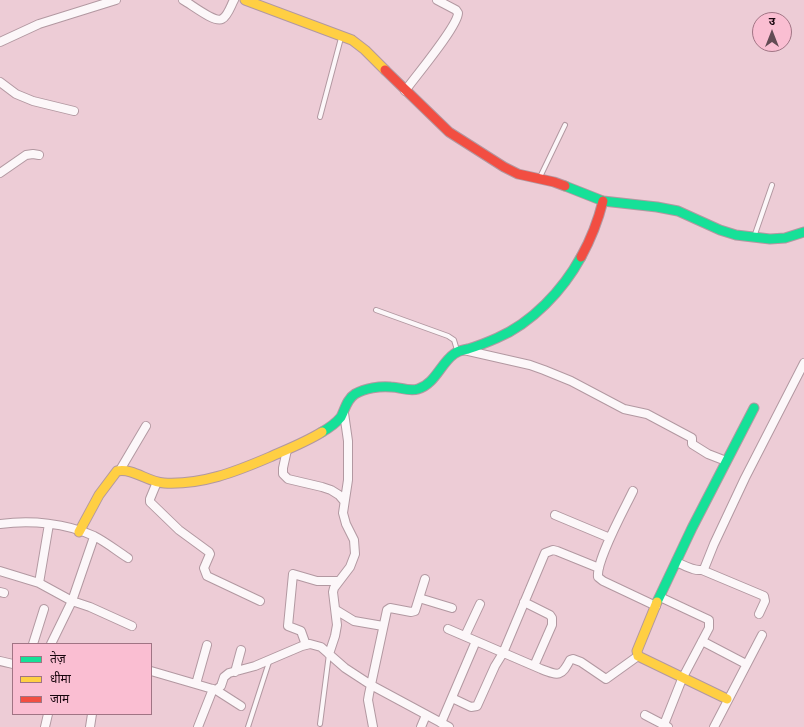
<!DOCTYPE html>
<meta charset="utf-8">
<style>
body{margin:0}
#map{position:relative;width:804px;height:727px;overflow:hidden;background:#edccd6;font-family:"IBM Plex Sans","Noto Sans Devanagari",sans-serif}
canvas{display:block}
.legend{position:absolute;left:12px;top:643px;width:140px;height:72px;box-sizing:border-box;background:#fabed2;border:1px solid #a07484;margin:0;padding:5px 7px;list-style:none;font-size:12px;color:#19060e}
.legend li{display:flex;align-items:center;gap:8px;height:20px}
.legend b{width:20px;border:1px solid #a07484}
.north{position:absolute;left:752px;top:12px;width:40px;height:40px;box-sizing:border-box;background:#fabed2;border:1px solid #a07484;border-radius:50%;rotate:0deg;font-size:11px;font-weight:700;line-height:16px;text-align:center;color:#19060e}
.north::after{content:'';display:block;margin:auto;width:14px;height:18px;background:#634b54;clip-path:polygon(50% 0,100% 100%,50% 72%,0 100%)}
</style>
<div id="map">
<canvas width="804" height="727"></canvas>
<ul class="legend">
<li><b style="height:5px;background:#16e098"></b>तेज़</li>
<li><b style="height:5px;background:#ffcf43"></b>धीमा</li>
<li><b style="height:5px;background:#f24e42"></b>जाम</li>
</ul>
<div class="north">उ</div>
</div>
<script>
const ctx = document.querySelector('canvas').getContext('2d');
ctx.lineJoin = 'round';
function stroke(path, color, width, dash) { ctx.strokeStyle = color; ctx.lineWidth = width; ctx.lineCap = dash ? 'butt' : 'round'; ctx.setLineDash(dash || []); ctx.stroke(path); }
const lane = new Path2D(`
 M320 117 341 38
 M540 177 565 125
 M754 237 772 185
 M376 310 448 336 454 340 457 350
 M320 724 329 654
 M248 727 270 659`);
const street = new Path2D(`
 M183 0C191 4 214 23 222 19 228 16 231 5 234 0
 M0 42 39 24 116 0
 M0 82 16 94 33 101 74 111
 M405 91C415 77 458 26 458 13L456 10 437 0
 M0 173 26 155 33 154 39 155
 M464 350 530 365 544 370 571 381 624 409 647 414 692 438V444L708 454 726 461
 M287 450 283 468V474L288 479 322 487 331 490 339 495 344 501
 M120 470 146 426
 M157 482 150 499V502L179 530 209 552 210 554 204 568 207 576 260 601
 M633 491C625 508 596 560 598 577L603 581 656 606
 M555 515 610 538
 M0 524C31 520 66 523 94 536 106 542 117 551 128 558
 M676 562C684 565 696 573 704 569L714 544 745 478 804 363
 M702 570 764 596 765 601 759 614
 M0 571 39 583 49 524
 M39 583 72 601 90 607 132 626
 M0 592 4 593
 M660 597 707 619 709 620V628L682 679 663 727
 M419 598 452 608
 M524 602 550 615 552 618V625L534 666
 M336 610 354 621 383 626
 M448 629 541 669C559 676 561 677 570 660L573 659 581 662 606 679 638 656
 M465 636 480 604
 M702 641 746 664
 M33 644 44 609
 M51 644 72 601 94 537
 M306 645 301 631 288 626 293 574 317 581H339
 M329 654 335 636 337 625 333 592 334 588 350 567 355 554 354 540 346 524 343 513 348 480V441L344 413
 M0 661 13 664
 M151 671 216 690 221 686 224 677 229 673 255 666 302 646 310 644 321 647 345 668 371 685 449 727
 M235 672 241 650
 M196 684 207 645
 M216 690 241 706
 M452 698 471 707 477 706 495 666 503 653 545 553 553 550 557 551 599 568
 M645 715 668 727
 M441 723 476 641
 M45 727 48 714
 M90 727 92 714
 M198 727 213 689
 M373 727 368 700 369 694 387 610 390 608 411 612 415 611 425 579
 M421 727 426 715
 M714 727 762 635`);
const fast = new Path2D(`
 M565 186 603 201 657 207 678 211 720 230 736 235 770 239 785 238 804 232
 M322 432C329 428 336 423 341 417 345 409 347 399 355 394 365 388 380 386 391 387 400 387 409 392 418 389 435 384 441 363 454 354 459 350 463 350 468 349 478 346 488 342 497 338 532 323 563 290 581 257
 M657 602 692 528 754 408`);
const slow = new Path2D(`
 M245 0 352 40 365 50 385 70
 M79 532 99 495 117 471C134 468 147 482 164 483 202 485 235 472 270 457 288 449 306 442 322 432
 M657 602 637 651 638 656 727 699`);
const jam = new Path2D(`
 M385 70 449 132 504 167 518 174 554 182 565 186
 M581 257C591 239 598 221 603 201`);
stroke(lane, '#b298a1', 6);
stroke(street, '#b298a1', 10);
stroke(fast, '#b298a1', 11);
stroke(slow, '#b298a1', 11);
stroke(jam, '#b298a1', 11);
stroke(lane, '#fcf7f9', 4);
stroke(street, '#fcf7f9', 8);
stroke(fast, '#16e098', 9);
stroke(slow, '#ffcf43', 9);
stroke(jam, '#f24e42', 9);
</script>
